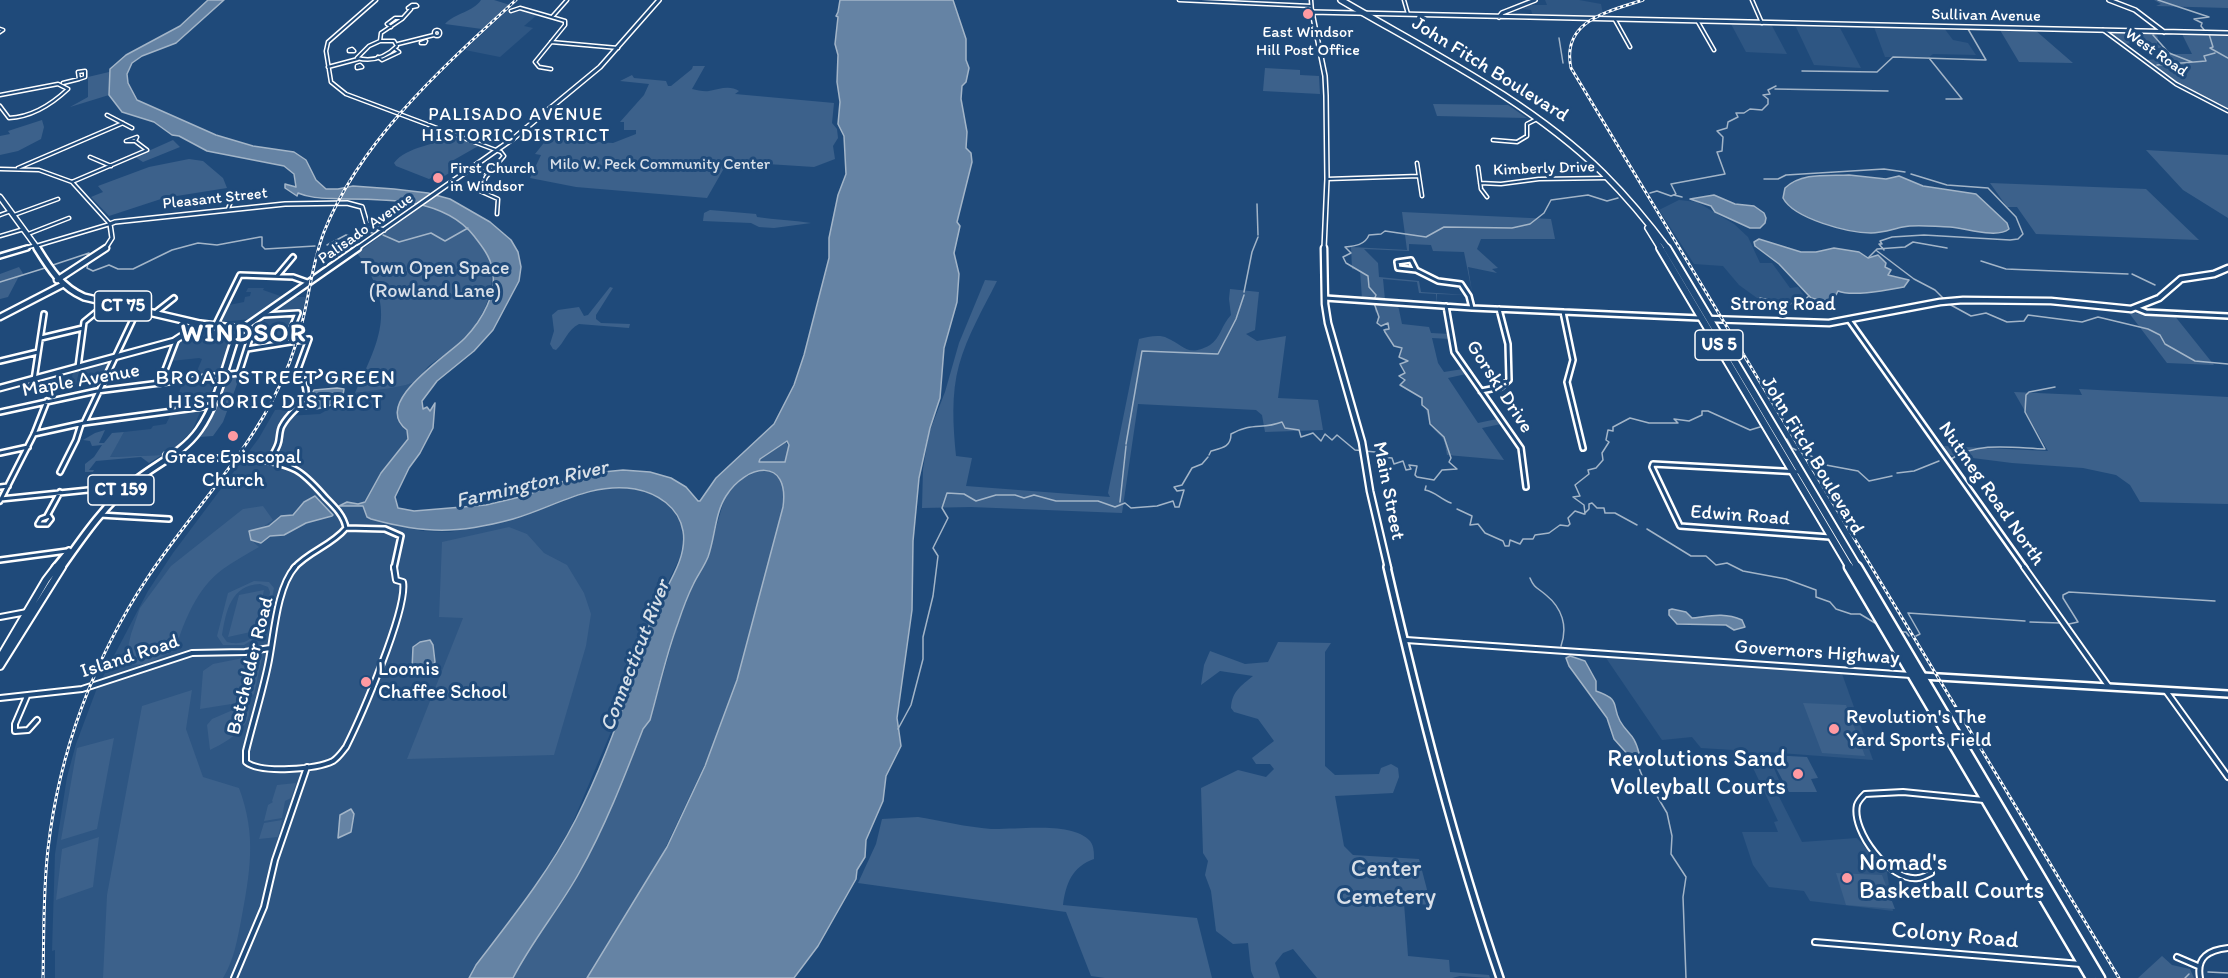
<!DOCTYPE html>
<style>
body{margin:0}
canvas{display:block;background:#1f4a7a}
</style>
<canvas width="2228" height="978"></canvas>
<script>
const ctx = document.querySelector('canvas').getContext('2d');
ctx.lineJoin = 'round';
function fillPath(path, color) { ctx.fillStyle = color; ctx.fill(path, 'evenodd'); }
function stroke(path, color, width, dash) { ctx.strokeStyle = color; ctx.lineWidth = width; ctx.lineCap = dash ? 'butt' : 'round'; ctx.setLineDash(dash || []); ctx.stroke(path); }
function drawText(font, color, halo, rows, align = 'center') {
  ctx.font = font + ' Itim,sans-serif'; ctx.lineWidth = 6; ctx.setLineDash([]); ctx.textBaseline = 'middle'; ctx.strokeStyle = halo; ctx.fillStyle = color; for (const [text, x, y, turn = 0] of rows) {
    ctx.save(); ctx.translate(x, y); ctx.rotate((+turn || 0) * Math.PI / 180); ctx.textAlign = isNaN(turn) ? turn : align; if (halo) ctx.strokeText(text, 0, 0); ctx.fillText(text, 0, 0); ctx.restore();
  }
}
fillPath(new Path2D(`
 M1545 0H1579L1601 4 1603 14 1593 18 1533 16 1531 10 1519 8 1526 5H1547Z
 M511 7 537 15 524 26 533 28 500 57 465 50Z
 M1731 24H1771L1787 54 1746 52Z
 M1796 27 1840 28 1861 68 1814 65Z
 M1874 27 1944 28 1953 40 1968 43 1976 55 1933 54 1929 57H1885Z
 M1679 200 1697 202 1734 224 1748 237 1760 263H1772L1790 288 1798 287 1805 297 1798 301 1757 298 1739 285 1723 266 1694 264 1659 210Z
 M248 288H264L263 290 286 298 251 319 221 322 229 305 244 302 245 297 250 296 251 292H246Z
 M294 297H306L303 310 271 315 270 313Z
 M296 314 293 328 287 333 285 341 252 346 258 322 262 319Z
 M210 328 231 331 233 334 219 372 195 376 202 359 199 358 171 361 178 342Z
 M111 362 98 389 89 391 91 382 66 387 67 380 72 378 73 371Z
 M217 377 206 405 173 410 183 381Z
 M413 383 398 406V416L403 426 407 430V439L381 473 364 502 358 504 347 502 340 507 364 506 367 517 372 519 422 531 450 532 514 519 589 491 625 488 642 491 658 497 671 507 681 523 683 544 680 557 652 615 629 689 570 829 535 887 476 965 469 978H55V950L52 951 55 854 67 777 76 744 97 688 148 591 173 553 259 438 275 410 293 409 288 416 320 414 347 399 350 394Z
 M201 410 192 431 179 444 162 455 109 457 124 432 151 429 153 426 166 424 171 414Z
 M1604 655 1841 671 1873 760 1767 752 1779 780 1771 781 1802 842 1857 838 1887 872 1893 911 1810 901 1804 891 1769 887 1753 865 1742 832H1778L1774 822 1778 821 1747 755 1735 754 1733 750 1701 748 1692 737 1662 740Z`), '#2e5683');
fillPath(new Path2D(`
 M481 0H494L510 5 482 29 445 24C455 13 473 12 481 0Z
 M2154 0H2228V8L2156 6 2161 4Z
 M2000 30H2035L2073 63 2019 62Z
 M2107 32 2154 33 2158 37 2157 44 2173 54H2192L2182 34 2228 35V110L2177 83 2146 60 2172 58 2150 42 2123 44Z
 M693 66H705L692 89C697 90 704 92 709 91 719 89 730 85 739 91L735 94 834 103 832 123 837 129 838 138 833 146 835 159 814 167 752 163 749 170H723L707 198 576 187 530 178 541 155 535 154 547 139 613 143 636 134V130H624V122H620L644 95 649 84 620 81 632 75 634 78 666 81 668 86H671L692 69Z
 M1265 68 1300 70V75L1319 76 1320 94 1263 91Z
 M109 72 111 80 109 95 70 107 88 97V77Z
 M1433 104 1508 105 1527 118 1437 116Z
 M42 120 44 127 41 139 18 151 0 155V136L10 134 8 131Z
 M453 135 480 145 452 161 460 166 443 177 438 175 429 179 396 166 394 163C407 146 435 146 453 135Z
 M173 140 180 147 143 162 135 157Z
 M2146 150 2228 155V218L2183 190Z
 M189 159 203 161 223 178 227 188 164 198 109 216 91 197 103 192 98 186 149 167Z
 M1990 183 2146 189 2199 240 2036 234 2017 207H2007Z
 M422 206C431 209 439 210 448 215 499 243 505 289 469 333 458 347 443 355 430 365 424 370 420 378 414 382 406 387 367 391 355 393 381 337 397 308 357 253Z
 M710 210 756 214 757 217C775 220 793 220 811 223L774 228 759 227 751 223 703 221 704 213Z
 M1402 212 1551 219 1555 239H1481L1477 249 1498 268 1492 269 1497 273 1468 267 1472 292 1464 252 1433 251 1431 245 1409 244V251L1364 249 1378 263 1379 277 1419 281 1421 292 1467 295 1437 294V304L1436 294 1419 293 1417 282 1383 279 1385 300 1362 299 1360 270 1352 269 1351 247 1407 250Z
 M19 267 24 275 18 278 8 297 0 299V274Z
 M985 280 997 281C984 307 967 336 959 365 951 394 953 426 956 456L972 458 966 486 1110 497 1108 493 1139 339C1147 337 1160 334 1167 338 1184 345 1187 358 1210 345 1220 339 1222 324 1231 315L1229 299 1230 289 1259 292 1255 330 1246 334 1257 341 1286 336 1278 398 1318 400 1323 430 1265 432 1262 415 1256 410 1138 404 1122 513 971 507 922 508 923 469 929 433 945 392 959 343Z
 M610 287 613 288 596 315V319L601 323 630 324 629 328 579 324C567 330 565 342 556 350L553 349 550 344 554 331 552 315 558 310 579 307 584 316 588 315Z
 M1375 303 1398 305 1402 324 1429 327 1431 333 1450 334 1451 339 1432 338 1438 363 1444 372 1463 369 1466 374 1448 378 1478 423 1497 419 1501 424 1482 428 1504 460 1447 455C1444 432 1441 440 1431 425 1426 417 1429 410 1421 403L1422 398 1405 389 1400 384 1405 381 1400 375 1405 372 1400 363 1409 362 1399 356 1403 348 1392 345 1393 343 1384 332 1385 328H1388L1387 324 1382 326 1377 323 1378 314 1375 311Z
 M2129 313 2174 315 2214 365 2167 363Z
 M235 375 240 376 223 422 213 436 199 437 210 419 226 376Z
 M2079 389 2228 397V504L2140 502 2130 485 2116 475 2083 468 2012 463 1949 455 1944 446 2048 451 2014 392 2082 395Z
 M105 430 99 443H104L112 433 124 432 110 457 162 455 149 463 141 457 96 461 89 470H94L93 472H85V464L94 457 102 445 92 446 90 441 83 440 95 433Z
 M785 441 789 447 786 462H759L760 459Z
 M767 470C789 476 786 497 782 514L737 680 714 745 660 859 587 978H513C532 941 559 909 579 873 605 827 624 778 643 729L650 720 677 626 692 586 707 558 725 497 741 479 754 473Z
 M263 506 273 520 260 529 248 532 251 540 259 547C247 554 234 561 223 569 197 588 184 621 175 650L147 664 124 665 131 634 140 608 171 566 243 509Z
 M509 527 527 534 544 553 567 565 584 593 591 614 586 646 554 755 407 759 463 618 439 617 442 542Z
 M254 581 269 582 274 588 265 637 260 638V635L244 645H223L217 636 228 593ZM260 584 268 587 270 592C266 616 259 650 227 642L222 635C226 611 231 585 260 584Z
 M264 590 255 631 228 637 239 595Z
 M1278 642 1331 643 1325 652V766L1335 775 1379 774 1381 768 1391 764 1398 768 1399 777 1393 793 1335 796 1344 846 1353 855 1419 859 1431 905 1404 903 1408 956 1449 960 1450 972 1489 975 1490 978 1460 976 1452 978H1317L1293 949 1283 953 1275 963 1280 978H1254L1251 971 1248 943 1233 944 1216 931 1211 891 1205 875 1208 861 1203 853 1201 788 1238 770 1266 777 1274 769 1270 764H1256L1252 758 1274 741 1258 719 1234 712 1231 708C1232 691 1241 686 1253 676L1220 671 1201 685 1204 665 1210 651 1245 664 1268 662Z
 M263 654 254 694 244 702 200 709 203 671 213 664Z
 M192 690 186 729 203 777 239 788C257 836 250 872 241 921 237 941 234 960 223 978H103L107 895 142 706Z
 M249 703C254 727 228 741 210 750L207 725 212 719Z
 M1803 703 1846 705 1865 756 1822 753Z
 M114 738 97 829 61 840 77 748Z
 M1769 755 1807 757 1818 778 1811 779 1817 792H1789Z
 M296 783 291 798 285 801 282 818 264 821 268 805 273 802 272 801 277 785Z
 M918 817C942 821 966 827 991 829 1015 830 1072 821 1090 841 1094 846 1094 853 1094 859 1072 867 1066 883 1063 905L1197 918 1212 978H1105L1091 976 1066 912 858 883 876 844 882 819Z
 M282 820 278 837 259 839 264 823Z
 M99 837 93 887 56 900 62 849Z
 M1836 873 1882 875 1895 909 1846 905Z
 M2162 956 2172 965 2190 969 2194 978H2138Z`), '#3c618b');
const water = new Path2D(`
 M208 0H224L176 43 142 56 132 63 127 74 128 83 137 100 216 135 253 146 294 152 306 160 316 180 326 189H338L353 186 394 189 428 193 450 199 490 222 511 240 518 252 521 267 519 281 493 330 474 351 437 381 422 401 423 409 427 407 430 411 435 403 433 428 420 453 409 468 395 497 398 508 414 511 486 505 524 496 583 474 623 470 650 472 671 478 686 487 698 501H700L716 478 774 424 794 385 804 355 829 258V238L838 195 846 174 844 136 838 124 840 102 837 82 838 55 835 44 838 17 836 16 838 12 840 0H953L966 39V60L969 68 966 82 962 86 961 99 967 132 966 148 971 153 972 162 957 222 960 226 954 253 959 274 957 302 944 348 940 398 930 428 919 478 913 541 912 610 897 718 901 746 886 776 883 801 866 840 865 857 857 870 856 879 818 946 794 978H587L667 847 705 766 737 680 783 507C790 456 746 464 726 496 715 513 715 538 708 557 704 567 697 576 693 585 687 597 682 611 678 623 666 655 659 688 650 720L643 729C624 778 605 827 579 873 559 909 532 941 513 978H469L476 965C512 918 549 872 576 819 598 775 617 726 632 680 640 659 644 636 653 615 664 589 688 560 683 531 679 507 657 493 635 489 589 482 555 507 513 519 458 534 425 534 371 519L367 517 363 506H339L347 502 358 504 365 502 381 473 408 439 407 430C370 403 449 355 465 338 482 320 498 293 492 268 490 256 481 245 474 236 444 198 386 199 342 199 326 198 312 199 298 193L297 196 285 188V184L296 187 294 174 284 166 207 151 179 136 172 135 154 122 122 112 109 95 110 69 126 55 180 26ZM787 441 789 445 785 462H759L760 459Z
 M1849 175 1886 179 1899 176 1923 186 1976 194 2007 223 2009 229C1997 239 1965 228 1950 227 1936 227 1917 224 1903 227 1893 229 1882 233 1871 233 1849 233 1794 219 1783 198L1785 188C1802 172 1828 176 1849 175Z
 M1714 195 1735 204 1754 206 1764 213 1766 218 1765 223 1760 228H1750L1715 212 1711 206 1690 199Z
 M1759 239 1801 252H1816L1834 248 1859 252 1868 258 1878 255 1886 263 1885 267 1891 270 1888 275 1909 280 1904 287C1887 290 1852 297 1838 291L1836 295 1824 301 1811 298 1779 264 1755 246 1754 242Z
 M337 388 344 389C343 406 318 410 305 409L314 390Z
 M315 496 333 515 332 516 306 523 284 535 270 536 261 543 251 540 249 531 269 526 281 516 293 515 304 502Z
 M1672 609 1686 612 1692 618C1710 616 1724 612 1742 620L1745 627 1734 630 1726 625 1677 624 1669 615V610Z
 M430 640 433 645 435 662 428 671 417 674 412 669 413 647 420 642Z
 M1570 656 1585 661 1596 681V691C1622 700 1611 705 1620 721 1628 735 1634 733 1639 753L1635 757H1630L1614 739 1607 718 1569 666 1566 658Z
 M351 809 354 814 351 832 338 838 340 815Z`);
fillPath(water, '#6583a4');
stroke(water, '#a3b5c8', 1.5);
stroke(new Path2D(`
 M2158 0 2209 17 2194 19 2202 23 2201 26 2205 31
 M2209 34 2213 47 2210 48 2228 58
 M2153 35 2169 53 2192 62
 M1559 38 1563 63
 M1929 58 1962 99H1946
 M2157 65 2206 61 2204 56 2215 53
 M1802 71 1877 72 1893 57 1986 60 1968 29
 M1775 89 1888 91
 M1764 179H1778L1786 175 1884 169 1905 172
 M1650 193 1657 191 1671 196 1676 194 1671 184 1725 174 1717 152 1722 151 1723 137 1717 131 1727 128 1728 122 1738 117 1736 113H1744L1750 109 1762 110 1768 104V99L1763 95 1770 94 1768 90 1776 86
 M1674 195 1682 197
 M1257 204 1258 235
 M383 235 399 242 431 233 445 241 468 228
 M327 245 346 235 355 237 364 232 373 233
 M1884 250 1879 244H1882L1880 241 1892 237 1924 235 2010 240 2018 239 2023 234 2016 217 1988 188 1947 185 1911 174
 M1877 251 1914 279 1935 290 1943 298
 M1869 257 1877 249 1905 247 1913 242 1947 248
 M1981 261 2006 269 2128 274
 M88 263 87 268 93 271 109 265 118 269H133L172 250 198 243 217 245 260 237H262V246L265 249 315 246
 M53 265 89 253V256
 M2132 274 2155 285
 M0 282 45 268
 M1244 292 1252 252 1258 237
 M1760 298C1777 301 1795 310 1809 296
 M1374 300 1376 295 1369 287 1368 276 1346 263 1343 257 1351 253 1345 247C1355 246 1365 245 1369 235L1381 234 1385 231 1426 237 1444 227 1512 228 1530 224 1544 213 1551 200 1588 195 1607 201 1618 198
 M1949 304 1971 316 1986 313 2007 322 2024 321 2028 315 2082 322 2098 317 2148 329 2160 335 2165 344 2195 361 2228 364
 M1787 439 1792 448 1796 450
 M1126 444 1142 351 1218 354 1236 319 1244 295
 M1807 454 1813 457 1815 463 1858 471 1869 481 1892 476
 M1209 455 1211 451C1222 448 1231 447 1231 434 1253 422 1261 430 1282 422L1285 428 1299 430 1301 437 1313 433 1321 441 1325 434 1332 440 1337 435 1355 450 1375 452 1380 457 1392 458 1394 464 1403 461 1406 470 1411 469 1409 465 1417 466 1415 475 1417 477 1434 480 1442 470 1457 469 1449 462 1451 458 1444 437 1430 424 1428 410 1422 405V398L1400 385 1405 380 1399 376 1405 373 1400 364 1408 361 1399 357 1402 348 1394 346 1385 332 1384 330 1389 329 1388 323 1381 326 1377 323 1379 317 1374 303
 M1951 459C1979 441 2014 448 2045 449L2025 412 2026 395 2029 392 2055 387
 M1897 473 1914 471 1939 461
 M1426 486 1425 490C1436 492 1440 499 1451 503
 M1120 502 1126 446
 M1457 509 1472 516 1470 525 1478 524 1485 533 1503 541 1505 546H1509L1510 540 1520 544 1523 539H1533L1535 535 1549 533 1560 525 1568 526 1570 524 1568 518 1575 511 1584 514
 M1585 513 1589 509V504L1592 503 1597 508H1604L1605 513H1615L1637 525
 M1585 514 1584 505 1573 497 1580 496 1575 485 1589 474 1588 470 1596 468 1603 460 1602 453 1609 442 1606 440 1608 430 1613 431V427L1630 418 1649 423H1678L1674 419 1689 421 1702 415V411H1708L1750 430 1760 427
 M1647 529 1691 556H1706L1716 565 1727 563 1743 571 1786 579 1816 590V597L1830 602 1836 609 1851 614H1860L1875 623
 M1530 578C1534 588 1538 588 1546 595 1562 608 1568 626 1561 646
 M2030 622 2060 623
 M2069 624 2078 622 2063 598V595L2069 592 2215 601
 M1900 632H1906L1909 636
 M1916 636 1920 634 1908 613 2025 621
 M898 729 911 705 923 659V637L933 596 938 556 933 548 948 518 942 508 947 493 964 494 976 501 996 495H1015L1024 498 1034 495 1056 501H1098L1115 507 1125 503 1131 508 1157 506 1173 501 1175 507H1179L1184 490 1177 491 1174 487 1182 485 1192 468 1202 464 1208 457
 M1635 758 1645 783 1657 796 1667 813 1672 836 1671 854 1686 877 1683 897 1686 978
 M2208 972 2228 973
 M2185 978 2189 974`), '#a3b5c8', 1.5);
const streetFar2 = new Path2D(`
 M376 0 328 42 326 51 331 82 346 94 501 152 504 156 486 177 480 191 498 199 497 214
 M1179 0 1311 6
 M1311 0 1312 12
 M1404 0 1408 14
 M1752 0 1762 23
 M412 5H416L417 6 408 8Z
 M511 11 520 8 565 21V25L535 62 539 67 551 69
 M552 17 567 0
 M1615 20 1630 47
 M1698 22 1714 50
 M391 27 387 24 395 18H402
 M0 29 3 30 0 32
 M434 33a3 3 0 1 1 6 0a3 3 0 1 1-6 0Z
 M2103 30 2176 84 2228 111
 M380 41H394L397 46C386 57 372 62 357 58L369 46Z
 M380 41 381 33 402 19 411 9
 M426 41 425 43H421Z
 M551 42 618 48
 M398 44 434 35
 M352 49 354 51H349V50Z
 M378 57 382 60 399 52 395 49
 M360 65 362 67 357 68V66Z
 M328 67 358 59
 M85 71V77L79 79 78 72Z
 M63 83 79 79
 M0 95 58 84 68 89C52 104 31 117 9 118L0 106
 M107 115 132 128
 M137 137 135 141H126Z
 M1493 140 1517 142 1527 136V124L1537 119
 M90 157 111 166
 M1417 163 1422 196
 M1478 167 1481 189 1487 197
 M18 168 123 123
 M0 169 39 170 72 182 110 224 36 246
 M471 169 489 173
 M1327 179 1419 176
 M72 182 147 150 135 141
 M1480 183 1501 184 1539 179 1608 178
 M228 209 234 193H232
 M0 215 11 211
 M14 215 58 199
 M28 234 69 218
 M0 236 24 229
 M22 249 36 245`);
const streetFar1 = new Path2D(`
 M0 256 27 248
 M1411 260 1416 270 1398 268 1397 262Z
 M1416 270 1438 281 1461 284 1469 296 1472 308
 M277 276 293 257
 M1325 298 1472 308 1700 318
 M1446 306 1454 352 1521 448 1526 487
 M2136 308 2146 312 2228 316
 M1563 312 1573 360 1567 382 1583 448
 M155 313 174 298
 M264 315 298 313 286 342
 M1849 320 2025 568
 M215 326 240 275 293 277 307 282
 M41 338 83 328
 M247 349 309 339 297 372C320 402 294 403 282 426 279 431 280 439 278 444 276 450 272 456 269 461
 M0 361 38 352
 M78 367 84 322 106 304
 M34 380 44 314
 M304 381 319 373
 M160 383 176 341
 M1481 391 1501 387 1509 380 1508 344 1499 309
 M0 412 97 391 239 373 252 332 242 329
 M84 423 137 311
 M34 434 84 423 210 406
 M0 453 28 447
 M166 455 172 459C208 459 263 453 296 470 307 476 317 488 326 498 335 507 344 516 346 528
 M60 472 76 440 81 424
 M1801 472 1653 464 1652 467 1680 526 1830 537
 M0 487 8 486
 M1 499 127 486
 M0 501 34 434 47 401
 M100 515 169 519
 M47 516 60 492
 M49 516 51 519 47 524H38L41 519Z
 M346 528 385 529 401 536 394 568
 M0 560 67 551
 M294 568C309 551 331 546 346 528`);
const street = new Path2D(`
 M295 567C276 589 274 637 268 665 262 694 253 722 246 751V762C261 774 317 769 333 761 339 757 342 752 346 747 360 719 408 609 403 582L396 580 394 567
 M2024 567 2109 687
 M0 617 27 612
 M1406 640 1911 675
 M2166 691 2228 777
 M27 696 15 724V731L28 730 37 720
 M0 698 82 689 192 653 245 652 270 648
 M1931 873C1927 875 1922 878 1918 878 1890 882 1851 831 1857 805 1858 801 1862 797 1865 794L1903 792 1984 800
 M1815 942 2081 964
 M2177 957 2198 966
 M234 978 264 907 275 860 307 767
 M2200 978C2196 957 2209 950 2228 948`);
const secondaryFar2 = new Path2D(`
 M2109 0 2135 10 2164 32
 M1499 17 1502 13 1535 0
 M105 249 112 238 110 224 115 222 285 204 347 203 362 207 367 224 384 230
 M356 249 514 138 600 67 659 0
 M1324 249 1327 179 1326 96 1325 76 1312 12 2228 33`);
const secondaryFar1 = new Path2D(`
 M1324 248 1325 304 1328 323 1362 442 1370 491 1388 568
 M57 280 106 248
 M0 317 62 285
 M1709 319 1829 323 1940 302 1963 300 2051 301 2131 309 2159 298 2181 279 2214 274 2228 268
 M242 329 358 248
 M0 388 174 341 200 324`);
const secondary = new Path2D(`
 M1387 567C1419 705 1454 844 1500 978
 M1922 676 2228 694`);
const primaryFar2 = new Path2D(`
 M0 197 38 249`);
const primaryFar1 = new Path2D(`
 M37 248C50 269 61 287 84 297L200 324 242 329
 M55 568 69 551
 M61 568C82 538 105 504 135 481 156 464 183 453 199 430 218 403 225 367 236 336L242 329`);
const primary = new Path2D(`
 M0 658 46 580 56 567
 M0 666 62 567`);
const highwayFar2 = new Path2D(`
 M1341 0C1430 52 1528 100 1603 173 1627 197 1648 222 1668 249
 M1648 228 1661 249`);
const highwayFar1 = new Path2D(`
 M1660 248 1850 568
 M1667 248 1858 568`);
const highway = new Path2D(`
 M1849 567 2091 978
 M1857 567 2100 978`);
stroke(streetFar2, '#fff', 5);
stroke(streetFar1, '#fff', 8);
stroke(street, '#fff', 8);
stroke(secondaryFar2, '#fff', 6);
stroke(secondaryFar1, '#fff', 9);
stroke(secondary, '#fff', 10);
stroke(primaryFar2, '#fff', 7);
stroke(primaryFar1, '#fff', 10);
stroke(primary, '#fff', 10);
stroke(highwayFar2, '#fff', 8);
stroke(highwayFar1, '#fff', 10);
stroke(highway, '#fff', 13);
stroke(streetFar2, '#1f4a7a', 2);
stroke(streetFar1, '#1f4a7a', 3);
stroke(street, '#1f4a7a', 4);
stroke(secondaryFar2, '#1f4a7a', 3);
stroke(secondaryFar1, '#1f4a7a', 4.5);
stroke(secondary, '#1f4a7a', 5);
stroke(primaryFar2, '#1f4a7a', 4);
stroke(primaryFar1, '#1f4a7a', 5);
stroke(primary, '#1f4a7a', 6);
stroke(highwayFar2, '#1f4a7a', 5);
stroke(highwayFar1, '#1f4a7a', 6);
stroke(highway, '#1f4a7a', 8);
const rail = new Path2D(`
 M1643 0C1607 12 1561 21 1571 68L2119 978
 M43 978C44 935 43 892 48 849 59 752 94 658 148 577 187 518 237 466 271 403 285 377 296 348 303 319 310 290 313 260 324 232 361 139 444 66 516 0`);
stroke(rail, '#fff', 3);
stroke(rail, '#1f4a7a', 1.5, [3]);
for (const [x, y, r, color] of [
 [1308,14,6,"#ff9aa2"],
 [438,178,6,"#ff9aa2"],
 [233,436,6,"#ff9aa2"],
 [366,682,6,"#ff9aa2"],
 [1834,729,6,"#ff9aa2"],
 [1798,774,6,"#ff9aa2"],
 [1847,878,6,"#ff9aa2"]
]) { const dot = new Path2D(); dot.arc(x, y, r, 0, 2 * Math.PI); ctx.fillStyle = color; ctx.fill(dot); stroke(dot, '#1f4a7a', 2); }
drawText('16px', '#fff', '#1f4a7a', [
 ["Sullivan Avenue",1986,16,1],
 ["West Road",2156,53,35],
 ["Kimberly Drive",1544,169,-2],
 ["Pleasant Street",215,199,-6],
 ["Palisado Avenue",366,229,-35]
]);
drawText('16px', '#fff', '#1f4a7a', [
 ["East Windsor",1308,33],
 ["Hill Post Office",1308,51],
 ["First Church",450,169,"left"],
 ["in Windsor",450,187,"left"]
]);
drawText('16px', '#d8dfe8', '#1f4a7a', [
 ["Milo W. Peck Community Center",660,165]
]);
ctx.letterSpacing = '1.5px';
drawText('18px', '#fff', '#1f4a7a', [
 ["PALISADO AVENUE",516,115],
 ["HISTORIC DISTRICT",516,136]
]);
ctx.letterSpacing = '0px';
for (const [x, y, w] of [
 [123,306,57],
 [1719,345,48],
 [121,490,66]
]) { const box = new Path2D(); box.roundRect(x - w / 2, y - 15, w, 30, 4.5); ctx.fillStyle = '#1f4a7a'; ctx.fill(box); stroke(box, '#fff', 1.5); }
drawText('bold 18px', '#fff', null, [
 ["CT 75",123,306],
 ["US 5",1719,345],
 ["CT 159",121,490]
]);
drawText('20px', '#fff', '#1f4a7a', [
 ["John Fitch Boulevard",1490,70,32],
 ["Strong Road",1783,305],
 ["Maple Avenue",81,381,-10],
 ["Gorski Drive",1499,387,57],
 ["John Fitch Boulevard",1812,456,59],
 ["Main Street",1388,491,79],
 ["Nutmeg Road North",1991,494,55],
 ["Edwin Road",1740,516,4],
 ["Governors Highway",1817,653,4],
 ["Island Road",130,657,-18],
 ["Batchelder Road",251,666,-76]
]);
drawText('20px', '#d8dfe8', '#1f4a7a', [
 ["Town Open Space",435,269],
 ["(Rowland Lane)",435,292]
]);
drawText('20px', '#fff', '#1f4a7a', [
 ["Grace Episcopal",233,458,"center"],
 ["Church",233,481,"center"],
 ["Loomis",378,670],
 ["Chaffee School",378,693],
 ["Revolution's The",1846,718],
 ["Yard Sports Field",1846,741]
], 'left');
ctx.letterSpacing = '1.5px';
drawText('21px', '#fff', '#1f4a7a', [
 ["BROAD STREET GREEN",276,379],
 ["HISTORIC DISTRICT",276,403]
]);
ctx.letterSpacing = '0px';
drawText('italic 21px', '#d8e0e8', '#1f4a7a', [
 ["Farmington River",532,485,-13],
 ["Connecticut River",636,656,-69]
]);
drawText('24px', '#fff', '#1f4a7a', [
 ["Revolutions Sand",1786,760],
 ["Volleyball Courts",1786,788],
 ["Nomad's",1859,864,"left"],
 ["Basketball Courts",1859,892,"left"]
], 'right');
drawText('24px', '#d8dfe8', '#1f4a7a', [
 ["Center",1386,870],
 ["Cemetery",1386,898]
]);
drawText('24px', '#fff', '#1f4a7a', [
 ["Colony Road",1955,936,5]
]);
ctx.letterSpacing = '1.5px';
drawText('bold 26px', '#fff', '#1f4a7a', [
 ["WINDSOR",244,334]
]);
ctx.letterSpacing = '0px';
</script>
